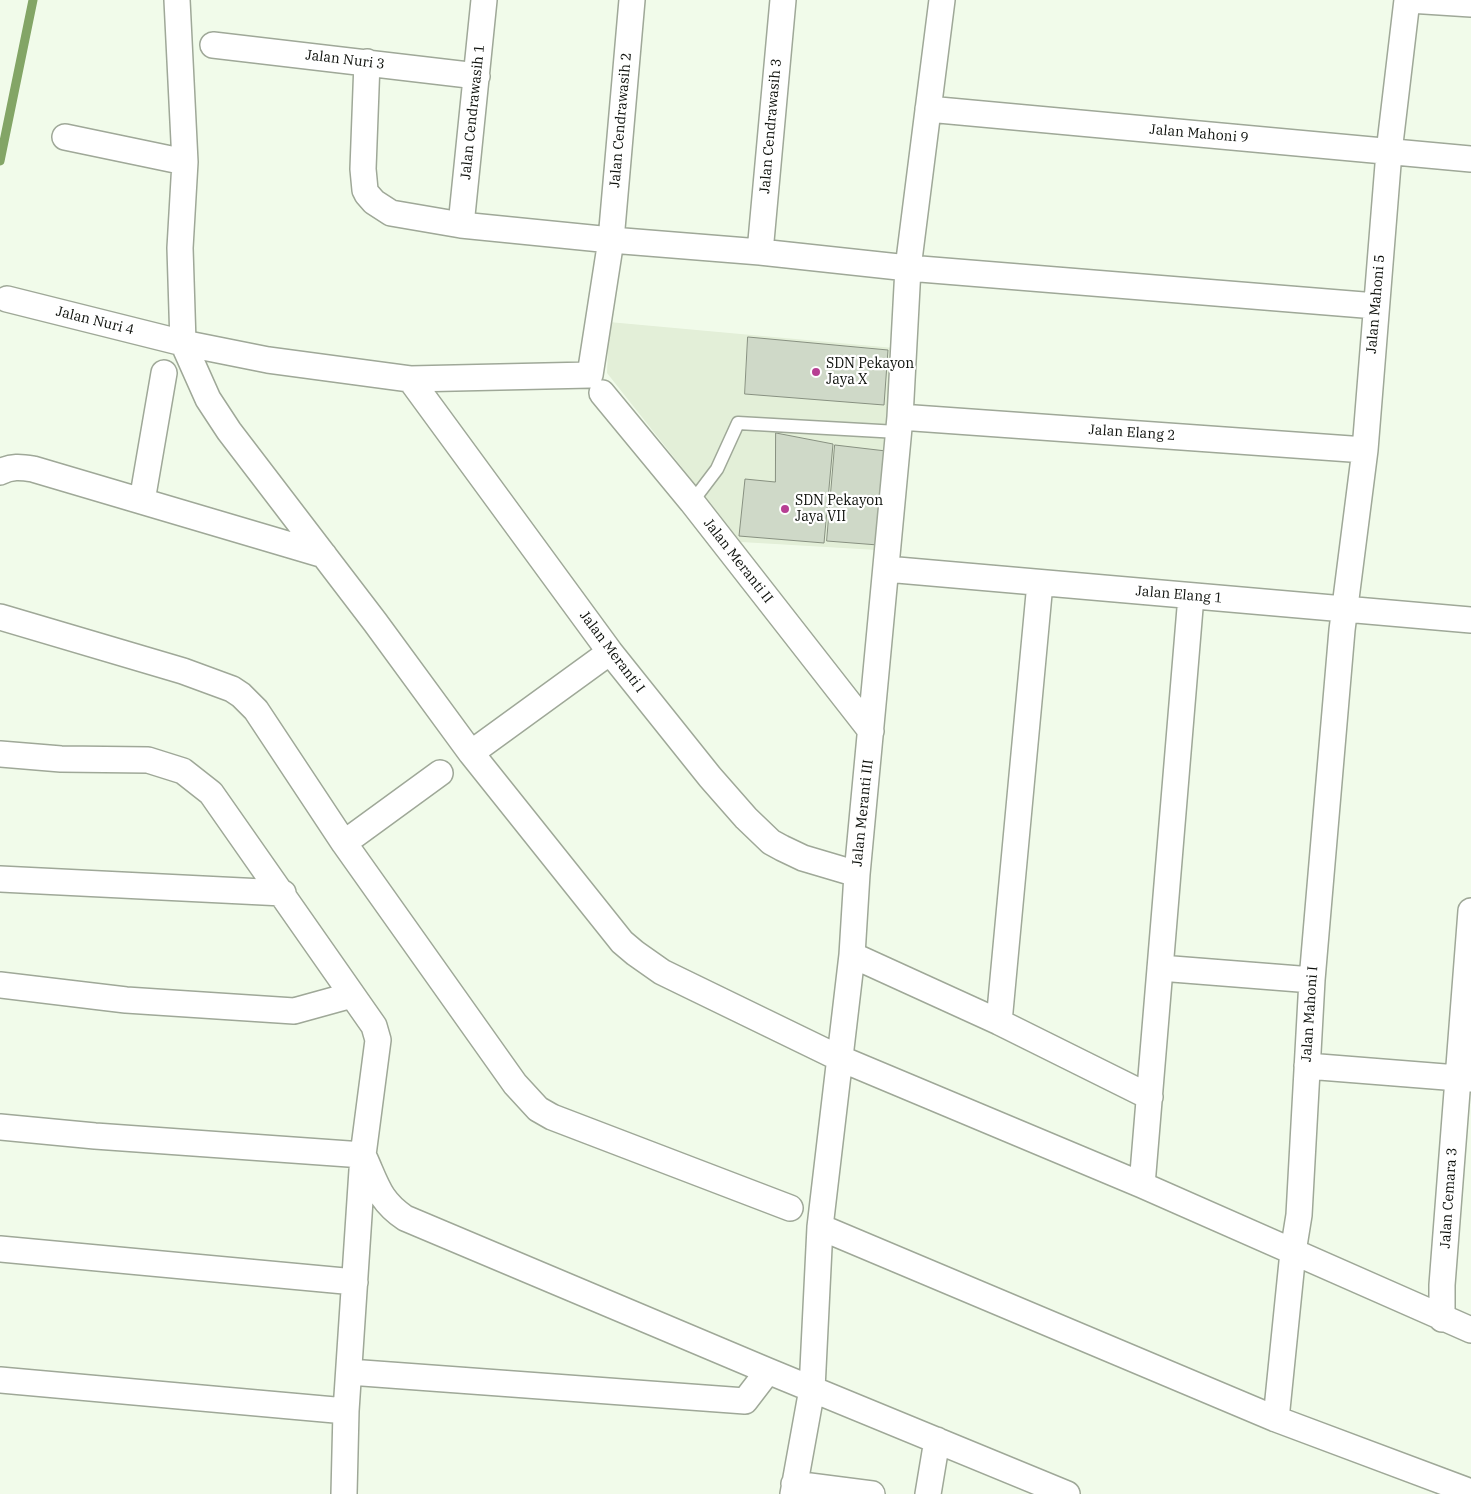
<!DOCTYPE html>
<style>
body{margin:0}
canvas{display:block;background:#f1fbea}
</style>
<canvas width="1471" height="1494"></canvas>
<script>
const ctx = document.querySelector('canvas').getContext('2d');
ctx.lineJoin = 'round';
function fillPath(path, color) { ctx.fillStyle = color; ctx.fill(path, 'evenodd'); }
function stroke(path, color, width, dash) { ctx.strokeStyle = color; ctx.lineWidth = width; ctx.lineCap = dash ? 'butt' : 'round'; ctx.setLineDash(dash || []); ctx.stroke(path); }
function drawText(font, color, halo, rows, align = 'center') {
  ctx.font = font + ' "IBM Plex Serif",serif'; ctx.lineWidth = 4.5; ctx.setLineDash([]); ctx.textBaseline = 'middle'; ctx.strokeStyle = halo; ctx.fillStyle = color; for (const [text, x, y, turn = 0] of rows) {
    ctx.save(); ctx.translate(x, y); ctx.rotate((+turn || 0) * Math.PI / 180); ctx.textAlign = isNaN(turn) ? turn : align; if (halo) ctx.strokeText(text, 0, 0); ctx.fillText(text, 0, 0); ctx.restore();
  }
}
fillPath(new Path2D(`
 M609 322 894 348 877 550 741 542 607 373Z`), '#e3efd8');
stroke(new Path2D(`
 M0 161 33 0`), '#83a566', 9);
const building = new Path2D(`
 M748 337 888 350 884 405 745 394Z
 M776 433 833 444 824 543 739 536 745 479 775 482Z
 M835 445 886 451 878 545 827 541Z`);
fillPath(building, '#cfd9c8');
stroke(building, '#889181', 1);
const service = new Path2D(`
 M692 502 717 469 738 423 898 432`);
const minor = new Path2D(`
 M177 0 185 162 180 248 183 343 208 399 229 431 375 622 471 753 622 942 635 953 662 972 839 1058 1142 1185 1471 1330
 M1409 0 1471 4
 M213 45 477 76
 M367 62 363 169 365 190 367 194 374 202 391 213 461 225 611 240 760 252 908 268 1376 306
 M928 109 1471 159
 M65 137 185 162
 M461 225 484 0
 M760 252 783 0
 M7 299 183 343 268 360 410 379 590 375 611 240 632 0
 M410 379 610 652 710 777 746 818 771 842 782 848 803 858 857 874
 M602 393 692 502 871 731
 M900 417 1365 450
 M0 472C11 466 21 467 33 469L324 555
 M142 501 164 373
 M886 569 1471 620
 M0 617 183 671 232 689 241 695 256 710 344 843 515 1084 538 1109 552 1117 790 1208
 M471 753 610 652
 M0 754 61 759 148 760 183 771 211 793 374 1026 378 1040 363 1155 346 1411 344 1494
 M344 843 440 773
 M0 879 283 893
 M852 955 999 1022 1150 1097
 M1160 968 1312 980
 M0 985 126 1000 294 1011 352 995
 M999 1022 1040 583
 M1307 1066 1471 1079
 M0 1127 95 1136 363 1155
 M365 1159C377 1186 380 1201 405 1218L768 1371 1067 1494
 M1142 1185 1191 596
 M820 1227 1276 1419 1471 1492
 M0 1249 355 1282
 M1442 1319V1285L1471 911
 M349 1372 745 1401 768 1371
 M0 1380 346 1411
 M1276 1419 1293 1252 1299 1215 1312 980 1342 630 1365 450 1389 152 1407 0
 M794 1484 872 1494
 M793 1494 812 1389 820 1227 852 955 857 874 900 417 908 268 942 0
 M928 1494 937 1440`);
stroke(service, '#9fa898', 15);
stroke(minor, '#9fa898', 28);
stroke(service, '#fff', 12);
stroke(minor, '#fff', 25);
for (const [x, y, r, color] of [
 [816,372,5,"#b73f93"],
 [785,509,5,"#b73f93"]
]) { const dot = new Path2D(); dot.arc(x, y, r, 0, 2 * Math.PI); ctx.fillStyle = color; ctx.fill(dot); stroke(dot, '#fff', 2); }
drawText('14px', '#0c0f0a', '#fff', [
 ["Jalan Nuri 3",345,60,7],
 ["Jalan Cendrawasih 1",473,112,-84],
 ["Jalan Cendrawasih 2",621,120,-85],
 ["Jalan Cendrawasih 3",771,126,-85],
 ["Jalan Mahoni 9",1199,134,5],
 ["Jalan Mahoni 5",1376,304,-85],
 ["Jalan Nuri 4",95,321,14],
 ["Jalan Elang 2",1132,433,4],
 ["Jalan Meranti II",738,561,52],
 ["Jalan Elang 1",1179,595,5],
 ["Jalan Meranti I",612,652,53],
 ["Jalan Meranti III",863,813,-84],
 ["Jalan Mahoni I",1310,1014,-86],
 ["Jalan Cemara 3",1449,1198,-86]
]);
drawText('14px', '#0c0f0a', '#fff', [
 ["SDN Pekayon",826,364],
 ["Jaya X",826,380],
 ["SDN Pekayon",795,501],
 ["Jaya VII",795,517]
], 'left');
</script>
